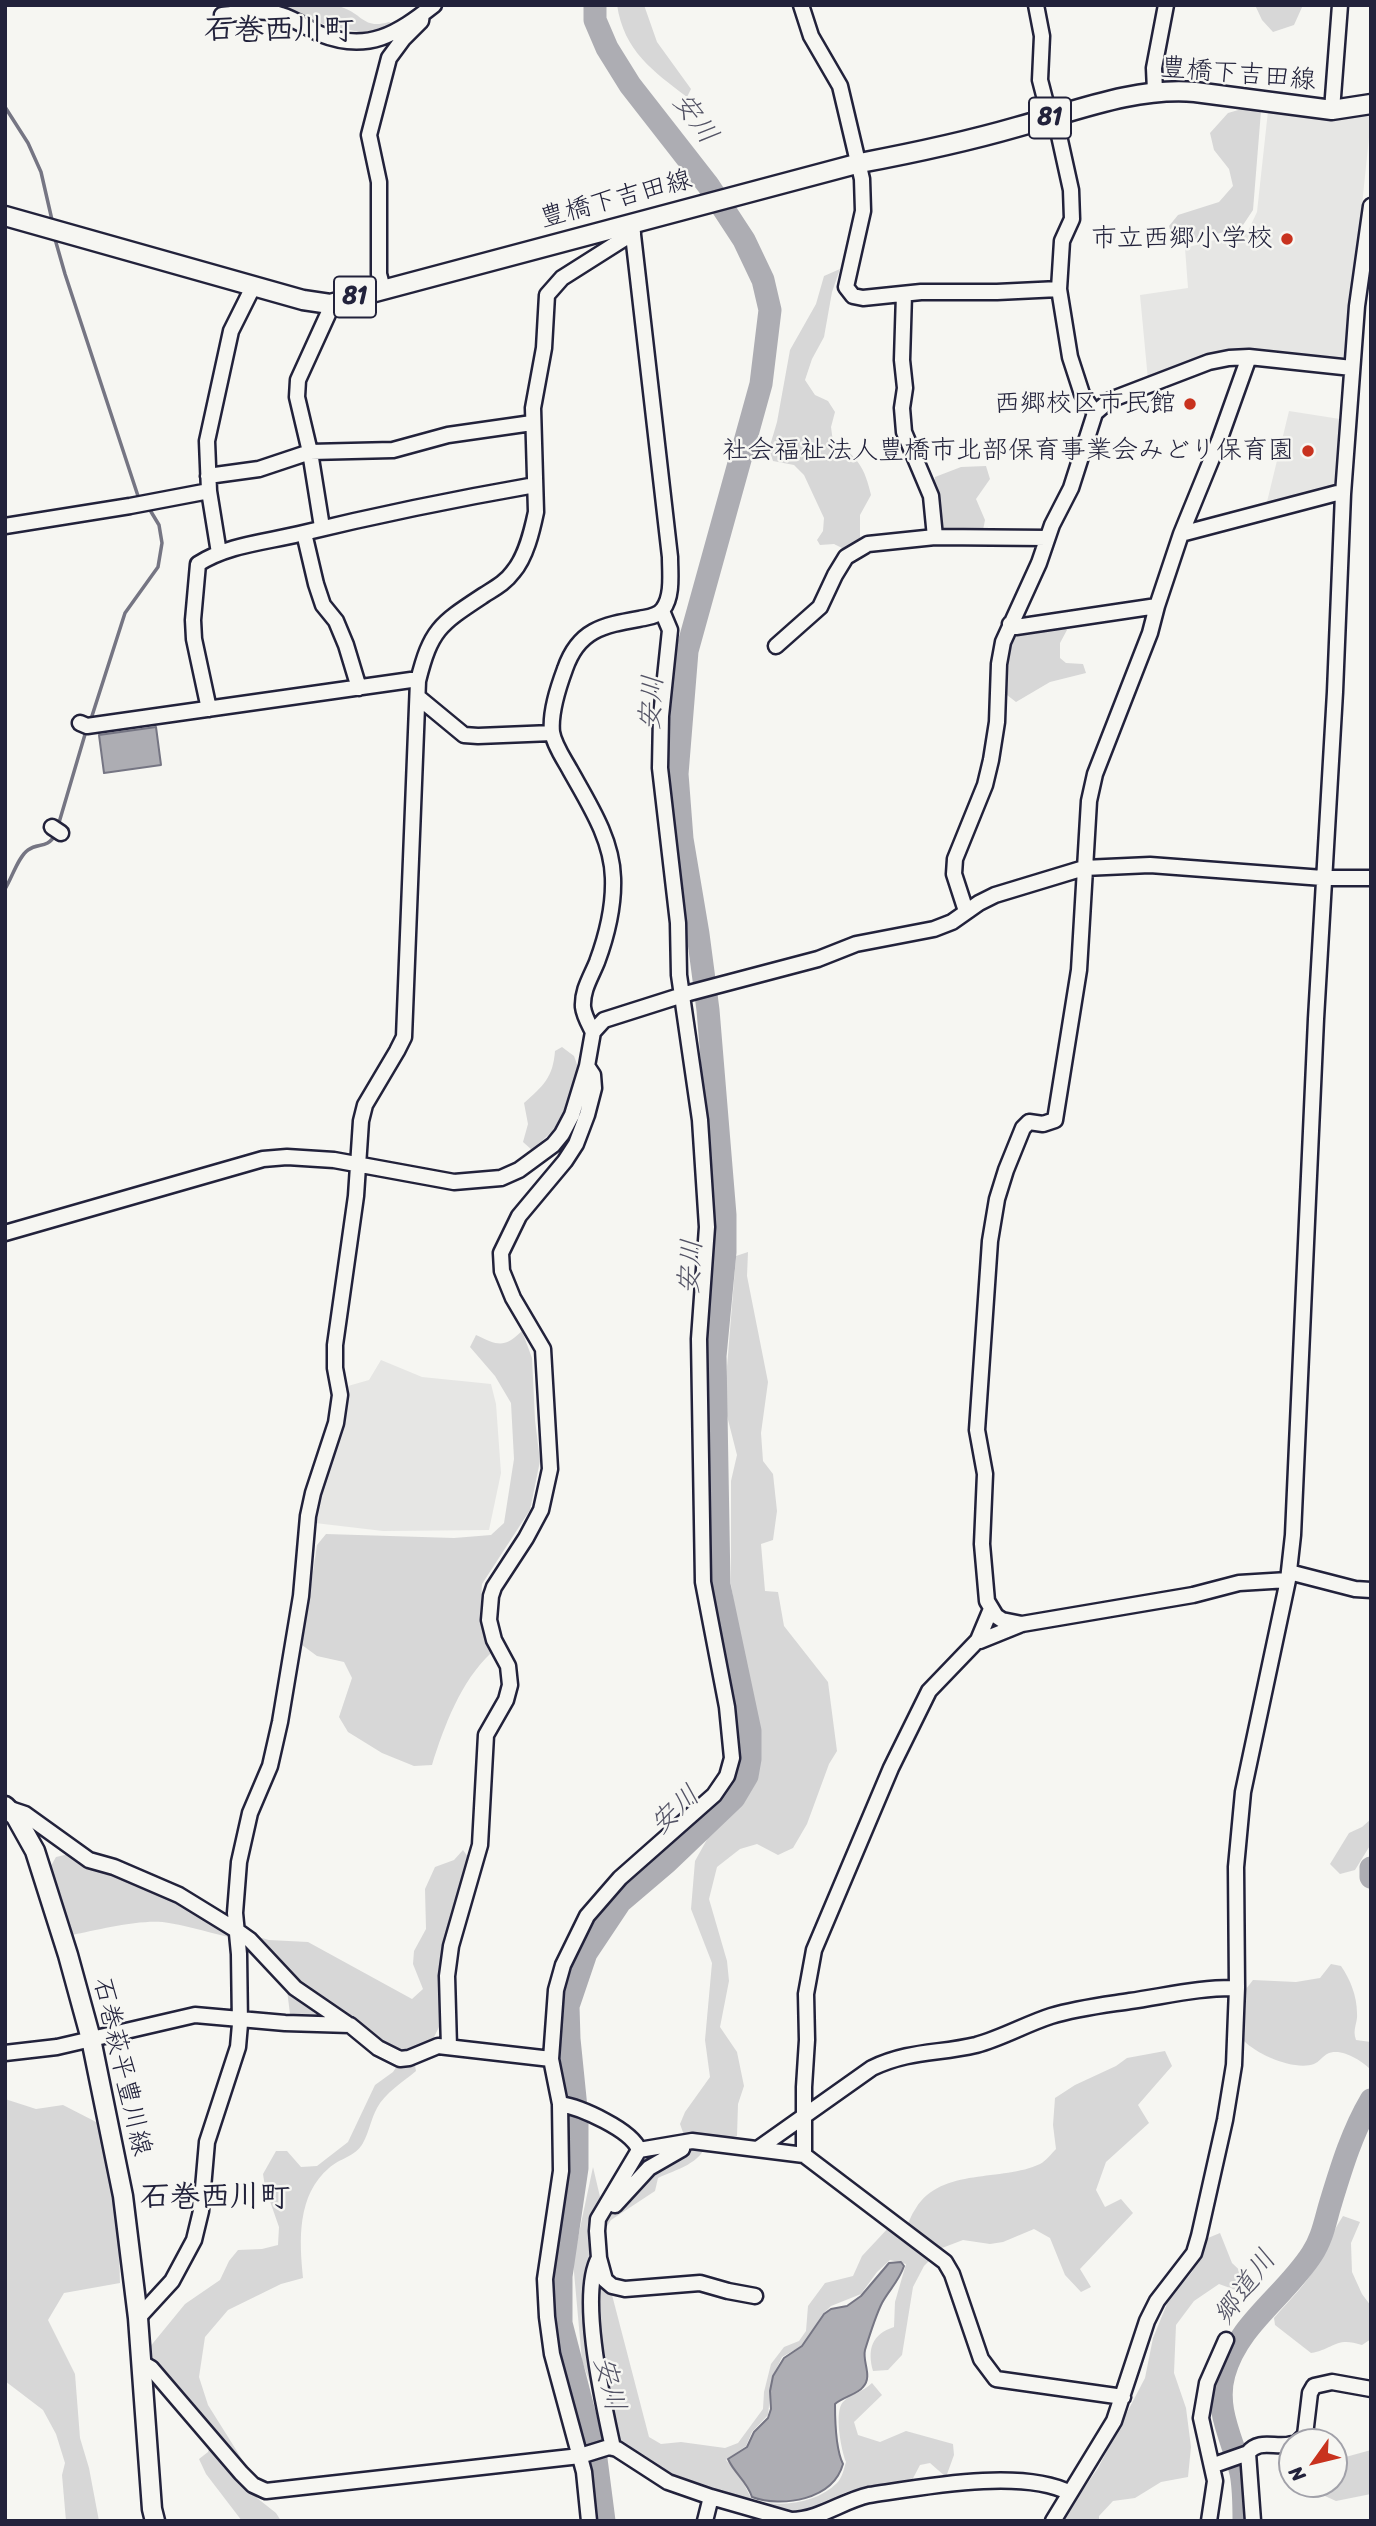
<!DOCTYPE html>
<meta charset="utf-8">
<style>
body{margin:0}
#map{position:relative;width:1376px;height:2526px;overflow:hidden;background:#f6f6f2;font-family:Sriracha,sans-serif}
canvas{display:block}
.frame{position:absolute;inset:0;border:7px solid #22223b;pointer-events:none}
.north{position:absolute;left:1278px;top:2428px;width:70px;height:70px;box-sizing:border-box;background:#f6f6f2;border:2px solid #a1a1a9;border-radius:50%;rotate:236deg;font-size:19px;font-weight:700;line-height:28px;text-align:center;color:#22223b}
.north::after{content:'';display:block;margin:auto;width:24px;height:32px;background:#c8321e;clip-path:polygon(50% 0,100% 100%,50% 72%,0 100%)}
</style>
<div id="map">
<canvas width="1376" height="2526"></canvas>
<div class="frame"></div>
<div class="north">N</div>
</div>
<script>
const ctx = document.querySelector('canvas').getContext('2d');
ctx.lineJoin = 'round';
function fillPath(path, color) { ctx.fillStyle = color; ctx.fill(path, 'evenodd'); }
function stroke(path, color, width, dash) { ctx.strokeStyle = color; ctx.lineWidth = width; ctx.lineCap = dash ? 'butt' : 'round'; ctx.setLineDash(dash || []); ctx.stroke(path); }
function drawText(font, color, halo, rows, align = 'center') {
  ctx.font = font + ' Sriracha,"Klee One",sans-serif'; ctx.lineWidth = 5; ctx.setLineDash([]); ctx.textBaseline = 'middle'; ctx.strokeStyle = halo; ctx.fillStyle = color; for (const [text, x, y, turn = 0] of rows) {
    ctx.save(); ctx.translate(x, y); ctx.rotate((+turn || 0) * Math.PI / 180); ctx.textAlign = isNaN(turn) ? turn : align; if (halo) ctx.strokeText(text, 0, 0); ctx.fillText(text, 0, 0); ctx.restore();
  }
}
fillPath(new Path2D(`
 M1268 111 1326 116 1369 115 1371 118 1346 360 1339 363 1247 352 1148 380 1140 295 1188 288 1185 248 1248 231 1257 212Z
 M1289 411 1340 419 1335 482 1330 489 1266 506Z
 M381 1360 422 1377 491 1384 496 1404 501 1473 489 1530 383 1531 315 1523 318 1497 343 1425 348 1386 369 1380Z`), '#e6e6e4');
fillPath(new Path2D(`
 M276 5C297 5 324 0 344 8 364 16 364 29 389 22L394 24 372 35 319 23Z
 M617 5H644L657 42 691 89 687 97C653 71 624 51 617 5Z
 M1255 5H1303L1294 25 1273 32 1262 20Z
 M1252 106 1261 111 1253 210 1241 228 1187 241 1173 239 1169 226 1178 215 1219 202 1233 186 1229 169 1214 150 1210 133 1228 113Z
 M840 269 832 292 824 337 812 359 805 380 815 395 828 401 835 412 831 427 833 442C857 455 865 468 871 495L860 515V539L844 549 834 544 820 545 817 540 823 531 824 518 804 475 794 465 773 461 769 449 777 422 790 350 816 304 824 276Z
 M986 466 990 479 976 499 985 520 983 530 944 533 939 529 932 488 935 477 961 467Z
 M1062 625 1067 630 1060 643V658L1066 663 1083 664 1086 673 1050 682 1016 702 1007 695C1003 674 1005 653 1012 633Z
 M562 1047 574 1056 579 1070 570 1102 558 1126 532 1150 523 1142 528 1124 524 1103C543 1086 553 1078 555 1051Z
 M748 1252 747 1276 768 1382 761 1433 763 1461 773 1474 777 1511 773 1540 761 1544 765 1591 778 1592 784 1626 828 1682 837 1751 829 1764 807 1824 793 1848 778 1855 757 1844 740 1849 717 1867 709 1899 727 1961 729 1981 720 2027 737 2052 744 2086 738 2104 737 2136 707 2142C701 2164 677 2169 658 2178L655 2191 611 2220 602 2234 611 2291 649 2437 661 2444 681 2442 725 2448 738 2443 763 2409 764 2392 771 2364 784 2347 799 2341 806 2331 808 2306 825 2283 853 2276 862 2256 890 2226 904 2232C908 2224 911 2215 916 2208 942 2167 1002 2182 1040 2164 1046 2161 1051 2154 1056 2149L1053 2125 1055 2098 1075 2085 1116 2066 1127 2058 1165 2051 1172 2066 1138 2105 1149 2123 1106 2162 1096 2190 1105 2207 1121 2199 1133 2213 1080 2269 1091 2287 1081 2292 1065 2275 1050 2238 1034 2229 1003 2242 990 2244 963 2240 942 2248 924 2266 913 2287 902 2355 888 2370 873 2371C867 2349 872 2334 894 2327L895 2302 906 2264 890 2260 877 2272 861 2294 831 2306 822 2315 802 2346 782 2357 772 2378 768 2415 752 2432 746 2446 726 2460 740 2476 752 2500C779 2508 816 2504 837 2483 842 2478 844 2469 846 2462 841 2450 834 2411 843 2402 850 2394 862 2393 872 2383L882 2395 854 2422 858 2435 880 2442 906 2431 953 2444 954 2455 946 2477 930 2463 920 2465 909 2486 860 2488 844 2493 802 2521H751L744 2501 665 2475 610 2437 582 2361 573 2261 593 2167 601 2201 613 2200 648 2163 689 2149 680 2124 685 2112 710 2077 705 2040 712 1963 691 1909 695 1861 710 1834 748 1788 755 1769 757 1742 731 1585V1481L737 1455 724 1404 736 1256Z
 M522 1331 532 1358 535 1420 540 1461 530 1510 482 1584 480 1620 491 1653C461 1681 444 1726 432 1765L414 1766 382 1753 348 1732 339 1717 352 1678 344 1662 317 1656 302 1645 317 1545 326 1534 454 1538 491 1535 504 1523 514 1459 511 1403 495 1376 470 1347 476 1335C498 1345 503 1349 522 1331Z
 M1371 1819V1844L1355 1870 1340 1874 1330 1864 1349 1833 1362 1827Z
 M463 1850 473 1864 440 1966V2025L433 2039 413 2055 416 2071C403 2082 385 2093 377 2108 371 2119 369 2132 363 2143 355 2157 340 2158 329 2168 297 2195 299 2240 303 2278L281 2284 228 2310 205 2337 199 2377 208 2405 255 2480 257 2498 276 2513 281 2521H242L206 2474 199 2459 208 2452 213 2430 149 2360V2348L185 2304 220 2280 229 2261 238 2250 262 2249 278 2245 279 2227 265 2187 263 2174 276 2151H287L301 2167 317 2166 348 2142 375 2085 393 2072 399 2063 350 2021 301 2019 290 2014 285 1974 254 1941C223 1938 199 1928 169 1923 144 1918 98 1930 72 1935L63 1920 61 1895 48 1871 56 1857 69 1854 89 1869 112 1872 189 1906 220 1926 269 1940 308 1942 412 1999 423 1989 413 1964 414 1951 426 1929 425 1889 435 1867 454 1860Z
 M1331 1964 1341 1966C1350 1979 1357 1996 1357 2013 1358 2023 1352 2029 1356 2040L1371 2042V2070C1362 2061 1341 2047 1327 2054 1323 2056 1319 2062 1314 2064 1295 2071 1258 2055 1244 2041L1246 1989 1253 1980 1296 1982 1320 1978Z
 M5 2099 36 2109 63 2105 100 2124 118 2215 120 2283 64 2293 48 2320 75 2374 80 2438 89 2468 99 2521H66L62 2475 65 2463 56 2434 43 2410 5 2381Z
 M1343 2216 1360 2222 1351 2243 1352 2272 1362 2294 1371 2306V2339L1362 2345C1336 2336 1334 2349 1311 2353L1275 2325 1274 2318C1290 2299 1308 2283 1319 2261 1327 2246 1333 2231 1343 2216Z
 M1220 2233 1232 2263 1251 2281 1241 2292 1219 2284 1194 2301 1176 2325 1174 2373 1186 2408 1191 2447 1188 2477 1161 2482 1135 2498 1113 2501 1099 2516V2521H1061L1098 2468 1145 2378 1153 2338 1169 2299 1192 2272 1208 2238Z
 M1371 2450V2494L1336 2501 1325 2496 1323 2484H1334V2465L1342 2458Z`), '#d7d7d7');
const water = new Path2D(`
 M156 727 161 765 104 773 99 735Z
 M901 2262 904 2266C899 2281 889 2290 882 2303 876 2315 869 2337 865 2350 862 2362 873 2376 863 2387 858 2394 843 2397 835 2404 835 2421 836 2450 843 2464 833 2500 782 2508 752 2497 747 2481 734 2473 728 2459L747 2447 754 2432 768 2418 771 2409 770 2391 773 2376 784 2358 802 2346 824 2314 831 2309 847 2306 861 2296 889 2263Z`);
fillPath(water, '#adadb3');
stroke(water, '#757583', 2);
stroke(new Path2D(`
 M5 107 28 143 41 172 52 220
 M55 239 65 274 138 496
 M91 719 125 613 158 567 162 543 159 525 150 510
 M58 826 86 731
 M5 889C12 878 18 857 28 850 39 842 46 850 56 834`), '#757583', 3.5);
stroke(new Path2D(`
 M595 5V20L607 48 630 85 708 185 744 240 763 280 770 310 761 384 687 651 677 774 682 839 698 934 708 1010 725 1215V1252L715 1356 719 1585 750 1731V1759L747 1776 734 1798 667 1862 620 1902 586 1953 568 2006 569 2039 577 2118V2168L561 2276V2323L596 2459 604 2521
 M1371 1868V1877
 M1244 2521C1244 2505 1244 2488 1241 2473 1233 2440 1214 2409 1224 2374 1238 2324 1285 2296 1312 2254 1322 2239 1325 2222 1330 2205 1341 2169 1352 2132 1371 2100`), '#adadb3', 23);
const minor = new Path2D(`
 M801 5 811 36 840 86 862 179 863 211 846 287 853 296 863 298 921 292H997L1059 289
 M1036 5 1042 36 1040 80 1048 111 1056 122 1071 190 1072 219 1062 241 1059 289 1070 357 1082 394 1095 413
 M222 15C241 13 263 8 281 15 295 19 307 28 320 34 368 53 397 34 434 5
 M1155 91 1154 68 1166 5
 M1332 110 1340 5
 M383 289 379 274V182L369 135 389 58 403 39 421 21 422 14
 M904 294 902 360 905 388 902 408 904 432 931 496 935 537
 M208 476 259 469 310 452 393 450 448 435 532 423
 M5 526 130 506 209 491
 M322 527 310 452 297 397 298 380 329 312 330 304
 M304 533 316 584 323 605 336 621 346 645 359 688
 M1181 534 1219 441 1249 357
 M219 553 209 491 207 441 231 331 254 285
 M1010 624 1016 627 1157 606
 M776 646 820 607 835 575 846 557 868 544 935 537 1047 538
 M418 697 464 735 478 736 552 733
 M209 709 194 639 193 620 198 564C227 545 266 542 299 534 377 515 455 499 535 485
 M80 723 87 726 411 680 418 681
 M52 827 61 833
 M966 911 954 874 955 859 985 785 991 760 997 722 999 664 1003 642 1039 563 1052 525 1071 488 1095 413 1110 400 1209 362 1229 358 1249 357 1352 368
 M593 1032C589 1024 584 1016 583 1007 582 990 591 977 597 962 607 935 614 907 613 878 612 839 589 804 570 770 564 759 554 745 552 732 550 712 558 688 565 669 579 628 605 625 644 618 650 617 659 615 663 609 673 596 670 573 670 557L632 226
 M5 1233 263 1159 287 1157 334 1160 454 1182 501 1178 519 1170 553 1145 562 1134 572 1115 587 1066 593 1032 604 1020 689 993 818 959 856 944 934 929 952 922 979 903 995 895 1084 868 1150 865 1323 878H1371
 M1289 1572 1355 1589 1371 1590
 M1022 1624 1002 1620 996 1616 987 1601 982 1544 985 1474 977 1430 990 1241 997 1199 1006 1170 1023 1128 1029 1122 1043 1124 1055 1120 1079 970 1089 801 1095 774 1150 633 1157 606 1181 534 1337 493 1343 494
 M978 1640 980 1641 1022 1624 1193 1595 1239 1583 1288 1580
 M10 1809 25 1814 89 1860 114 1867 179 1895 236 1930 250 1940 295 1988 349 2025
 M449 2047 447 1976 451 1946 480 1845 486 1735 506 1700 510 1685 508 1666 494 1640 489 1620 491 1596 494 1587 526 1538 541 1510 550 1469 543 1349 513 1298 502 1271 501 1253 519 1216 565 1161 576 1144 587 1115 594 1088 593 1075 587 1066
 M5 2053 57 2047 195 2015 285 2023 350 2025 378 2048 400 2059 409 2058 438 2046 551 2059
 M560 2104C580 2107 632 2130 639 2150L598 2219 597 2231 599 2258 605 2280 612 2286 625 2289 700 2283 728 2291 755 2296
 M759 2148 872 2068C910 2050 938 2054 976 2045 1002 2038 1026 2024 1051 2016 1077 2008 1104 2005 1130 2001 1165 1996 1202 1987 1237 1988
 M639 2150 692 2141 804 2155 945 2262 952 2274 981 2359 996 2379 1123 2397
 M804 2155V2087L807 2040 806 1994 814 1950 891 1768 929 1691 978 1640 991 1609
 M615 2205 649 2168 682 2149
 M599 2258C578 2295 604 2406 613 2448
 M138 2318 172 2281 194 2240 201 2211 207 2142 238 2047 240 2024 239 1954 235 1913 239 1862 250 1813 270 1766 280 1722 301 1596 308 1516 313 1493 336 1423 340 1395 335 1368V1345L356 1196 361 1121 365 1105 397 1051 404 1037 418 681C431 629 440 624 484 595 495 588 505 583 513 572 526 557 532 531 536 512L533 408 544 348 547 295 562 278 633 233
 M142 2363 151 2368 241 2473 253 2485 266 2491 580 2456 609 2447 617 2449 668 2482 711 2497 705 2521
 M1298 2442 1305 2435 1310 2393 1314 2386 1332 2382 1371 2389
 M1214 2465 1248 2453
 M711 2497 791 2520C819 2520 842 2501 869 2495 923 2487 1022 2468 1070 2493
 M589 2521 584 2472 552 2354 547 2317 545 2279 561 2171 560 2104 551 2059 556 1990 563 1965 587 1916 620 1878 714 1795 727 1776 732 1758 727 1707 703 1582 699 1339 707 1227 700 1120 679 975 678 923 660 768 661 716 670 630 662 611
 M1053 2521 1114 2421 1147 2321 1157 2301 1194 2253 1199 2236 1225 2120 1234 2065 1237 1988 1236 1867 1243 1792 1288 1580 1293 1535 1316 1019 1335 692 1343 494 1357 306 1371 206
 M1209 2521 1215 2481 1201 2418 1207 2383 1226 2340
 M1253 2521 1248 2453C1259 2438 1277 2449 1292 2444`);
const major = new Path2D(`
 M5 216 303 300 330 304 860 163C913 153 965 142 1017 127 1076 111 1134 87 1195 92L1332 110 1371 104
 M5 1806 16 1817 35 1851 68 1955 91 2039 123 2196 138 2318 152 2509 155 2521`);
stroke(minor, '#22223b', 19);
stroke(major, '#22223b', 23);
stroke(minor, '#f6f6f2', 14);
stroke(major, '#f6f6f2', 18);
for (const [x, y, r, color] of [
 [1287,239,7,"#c8321e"],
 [1190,404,7,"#c8321e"],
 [1308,451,7,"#c8321e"]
]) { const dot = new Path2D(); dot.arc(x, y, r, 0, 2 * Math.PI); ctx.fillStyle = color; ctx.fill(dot); stroke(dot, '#f6f6f2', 2.5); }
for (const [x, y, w] of [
 [1050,118,42],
 [355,297,42]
]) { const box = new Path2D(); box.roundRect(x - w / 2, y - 20.5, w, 41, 5); ctx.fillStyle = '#f6f6f2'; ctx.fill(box); stroke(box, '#22223b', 2); }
drawText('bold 24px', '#22223b', null, [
 ["81",1050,118],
 ["81",355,297]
]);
drawText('26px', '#22223b', '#f6f6f2', [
 ["豊橋下吉田線",1238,75,5],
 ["豊橋下吉田線",616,200,-15],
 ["石巻萩平豊川線",121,2067,77]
]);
drawText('26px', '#22223b', '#f6f6f2', [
 ["市立西郷小学校",1273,239],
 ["西郷校区市民館",1176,404],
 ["社会福祉法人豊橋市北部保育事業会みどり保育園",1294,451]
], 'right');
drawText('italic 28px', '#535365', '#f6f6f2', [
 ["安川",694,119,54],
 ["安川",653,703,-86],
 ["安川",692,1267,-86],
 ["安川",676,1811,-43],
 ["郷道川",1246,2288,-54],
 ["安川",608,2384,76]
]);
drawText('bold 30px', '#22223b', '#f6f6f2', [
 ["石巻西川町",279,31],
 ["石巻西川町",215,2198]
]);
</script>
